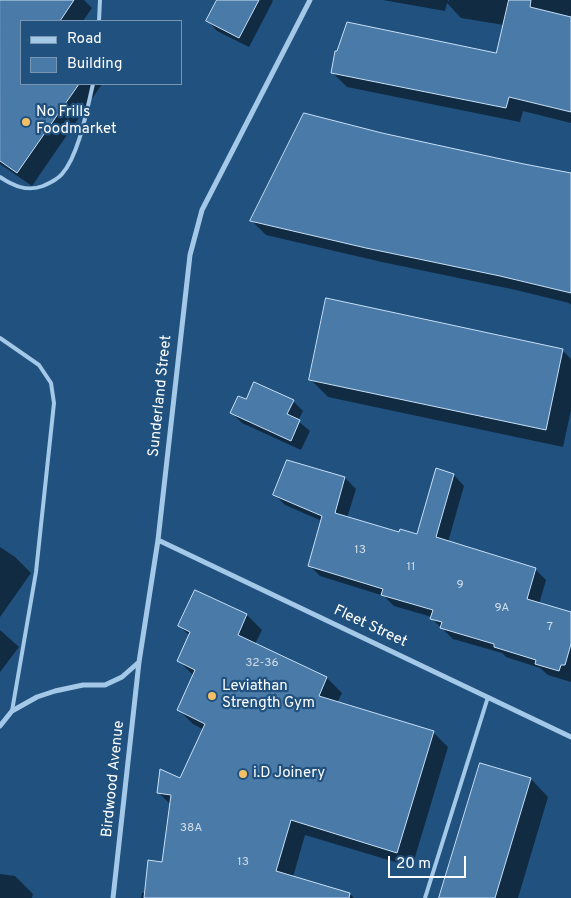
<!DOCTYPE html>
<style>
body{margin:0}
#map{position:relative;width:571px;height:898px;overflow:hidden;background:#20517f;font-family:Overpass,sans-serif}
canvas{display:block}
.legend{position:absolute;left:20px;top:20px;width:162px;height:65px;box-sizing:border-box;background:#20517f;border:1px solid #7997b2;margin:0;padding:6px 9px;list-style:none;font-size:15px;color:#fff}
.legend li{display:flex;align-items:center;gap:10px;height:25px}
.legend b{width:25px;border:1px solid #7997b2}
.scale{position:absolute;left:388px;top:856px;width:78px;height:22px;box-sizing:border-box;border:2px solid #fff;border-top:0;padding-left:6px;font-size:15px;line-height:18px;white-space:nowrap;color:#fff;-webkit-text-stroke:4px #20517f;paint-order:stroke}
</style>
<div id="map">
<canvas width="571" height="898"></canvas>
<ul class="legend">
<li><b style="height:6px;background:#a4c8e7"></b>Road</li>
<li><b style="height:14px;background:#497aa8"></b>Building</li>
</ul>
<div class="scale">20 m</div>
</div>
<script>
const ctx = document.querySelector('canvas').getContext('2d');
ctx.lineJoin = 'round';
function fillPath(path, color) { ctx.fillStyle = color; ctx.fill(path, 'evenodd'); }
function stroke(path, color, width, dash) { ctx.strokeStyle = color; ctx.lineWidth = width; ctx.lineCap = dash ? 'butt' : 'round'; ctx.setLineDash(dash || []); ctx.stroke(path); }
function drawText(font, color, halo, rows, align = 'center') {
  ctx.font = font + ' Overpass,sans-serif'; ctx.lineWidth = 4.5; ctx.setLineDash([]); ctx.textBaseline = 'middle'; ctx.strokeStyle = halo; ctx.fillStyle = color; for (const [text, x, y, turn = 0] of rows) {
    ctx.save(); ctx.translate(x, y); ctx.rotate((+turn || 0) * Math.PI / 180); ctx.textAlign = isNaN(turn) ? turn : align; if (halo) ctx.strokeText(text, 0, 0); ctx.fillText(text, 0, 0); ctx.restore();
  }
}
fillPath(new Path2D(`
 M0 0H84L92 8 83 21H21V84H102L32 186 0 164Z
 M218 0H272L273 1 249 47 217 31 208 21Z
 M383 0H448V2L449 0H571V123L523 111 520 122 347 87 332 72 497 54 504 25 461 18 447 3 445 11Z
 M410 140 571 174V305L569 303 516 290 382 262 266 235 251 220Z
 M562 350 571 359V410L563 447 328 397 310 379Z
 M247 401H293L303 411 298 421 310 431 301 450 242 423 232 413Z
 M288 461 345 478 356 489 347 518 400 534 417 536 454 475 464 486 448 542 535 569 546 580 539 604 571 613V682L548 675 540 668 506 657 502 653 453 639 431 618 432 617 394 606 384 596 320 576 309 565 322 521 285 505 274 494Z
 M0 547 15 557 31 573 0 617Z
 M196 591 247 615 262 630 255 644 327 678 342 693 337 703 433 732 448 747 412 867 305 835 293 877 350 894 354 898H141L142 893H146L163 863 171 805 158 792 180 779 204 730 193 724 178 709 194 676 179 661 190 636 179 626Z
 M0 630 19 647 0 672Z
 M531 779 548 797 518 898H441Z
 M0 874 15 876 33 894 32 898H0Z`), '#0007');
const building = new Path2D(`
 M0 0H74L60 21H21V84H79L17 173 0 161Z
 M217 0H259L239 38 206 21Z
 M509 0H531L530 7 571 17V112L509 97 506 108 331 73 335 51H337L347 22 496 53Z
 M304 113 382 133 524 164 571 173V293L500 276 366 248 250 221Z
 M326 298 563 349 546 430 309 380Z
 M254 382 294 400 287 414 300 420 291 441 230 413 238 396 246 399Z
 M287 460 345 477 335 513 399 532 400 529 417 534 436 468 454 474 436 537 536 568 527 599 571 612V644L565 665H561L559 671 535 664 536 660 494 647V644L440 628 442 622 430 619 433 610 381 595 383 589 308 566 322 516 273 495Z
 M195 590 247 614 238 635 327 677 319 696 434 731 397 853 291 820 276 871 350 893 349 898H144L148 860 162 862 171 795 157 793 160 769 180 778 205 724 177 710 195 670 177 661 190 632 178 626Z
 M480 763 531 778 495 898H439Z`);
fillPath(building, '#497aa8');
stroke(building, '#c8e0f6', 1);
stroke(new Path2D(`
 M99 21 100 0
 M0 177C13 186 27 192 43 186 50 183 57 180 62 174 79 155 87 109 93 84
 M0 338 39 365 51 383 54 403 36 572 12 711
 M425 898 488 697`), '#a4c8e7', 4);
stroke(new Path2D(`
 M158 540 571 737
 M0 726 12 711 37 697 55 691 83 685H105L122 677 139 662
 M113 898 139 662 158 540 190 255 202 210 310 0`), '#a4c8e7', 5);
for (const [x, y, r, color] of [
 [26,122,5,"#f5c065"],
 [212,696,5,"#f5c065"],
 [243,774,5,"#f5c065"]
]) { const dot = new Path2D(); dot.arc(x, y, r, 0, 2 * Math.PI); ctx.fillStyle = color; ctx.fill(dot); stroke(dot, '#20517f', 2); }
drawText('12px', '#d2dee9', null, [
 ["13",360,551],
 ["11",411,568],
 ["9",460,586],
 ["9A",502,609],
 ["7",550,628],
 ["32-36",262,664],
 ["38A",191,829],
 ["13",243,863]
]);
drawText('15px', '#fff', '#20517f', [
 ["No Frills",36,113],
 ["Foodmarket",36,130],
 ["Leviathan",222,687],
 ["Strength Gym",222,704],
 ["i.D Joinery",253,774]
], 'left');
drawText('15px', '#fff', '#20517f', [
 ["Sunderland Street",161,396,-84],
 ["Fleet Street",370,627,25],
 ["Birdwood Avenue",114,779,-84]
]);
</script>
